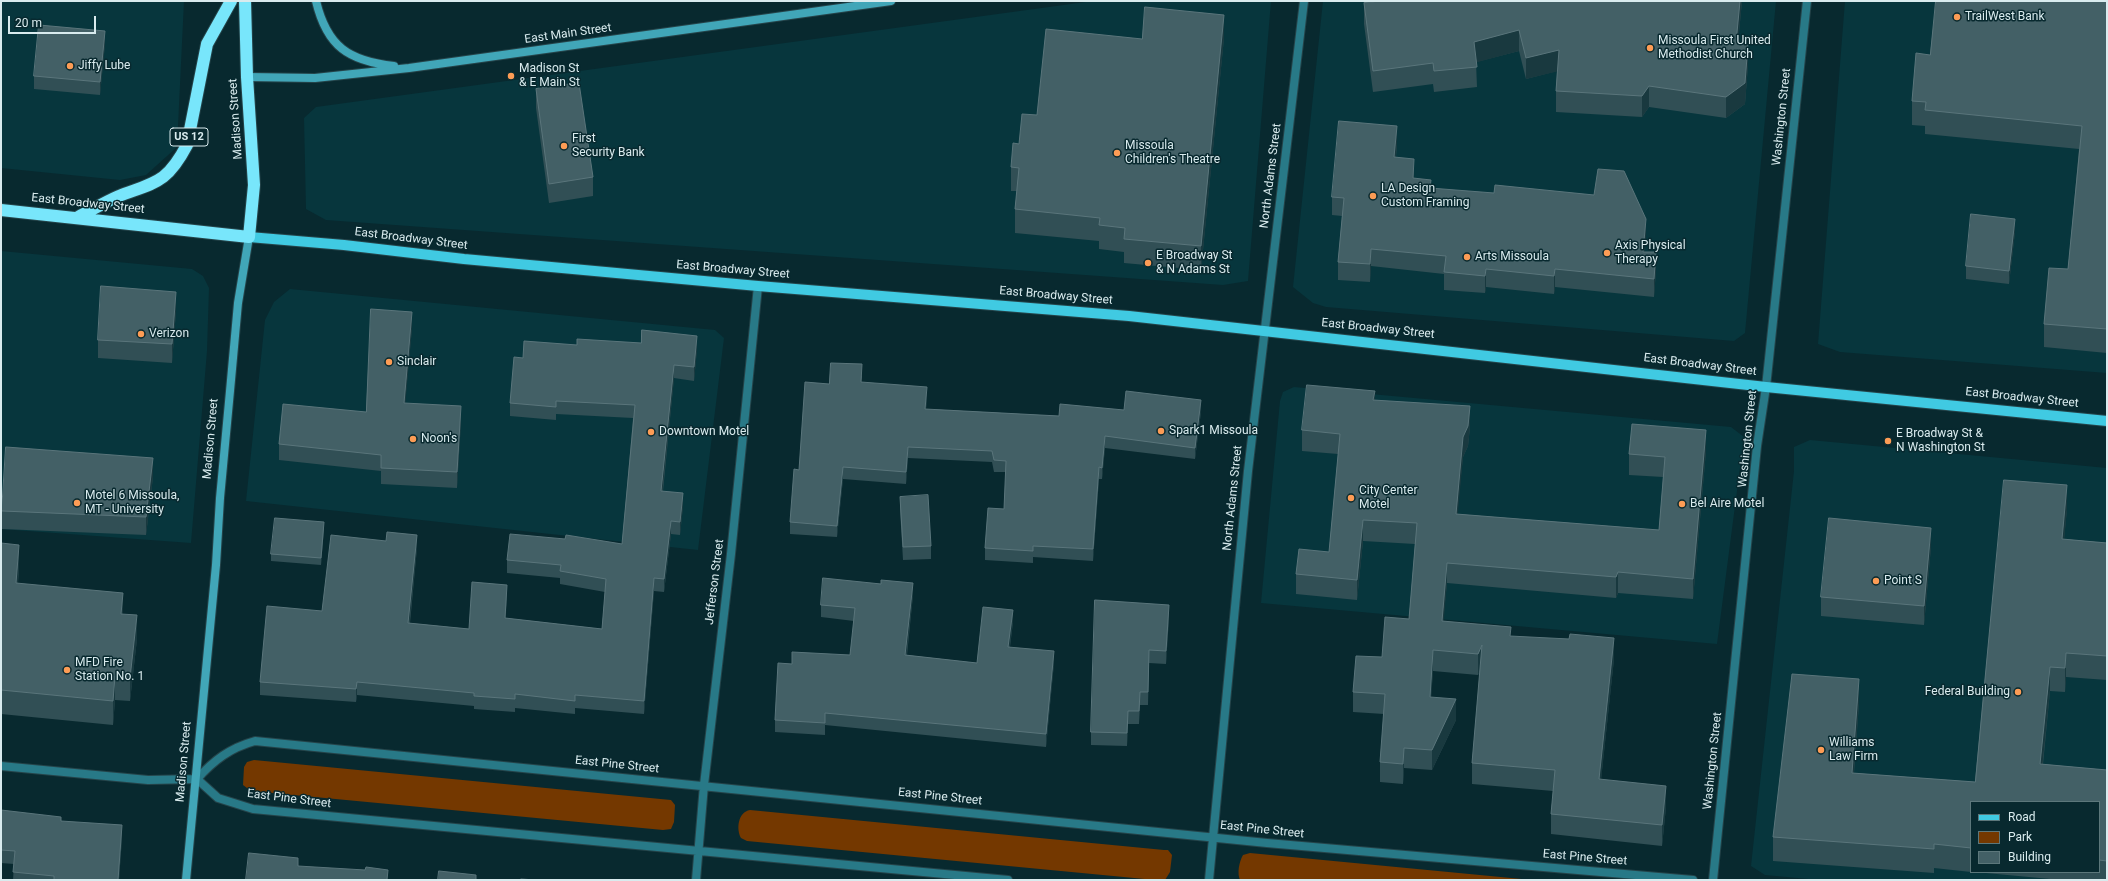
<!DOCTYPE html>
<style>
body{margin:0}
#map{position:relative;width:2108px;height:881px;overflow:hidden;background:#08292f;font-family:Roboto,sans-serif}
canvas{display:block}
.frame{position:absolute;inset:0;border:2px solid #d9ebee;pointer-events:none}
.legend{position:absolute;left:1970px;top:801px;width:130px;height:72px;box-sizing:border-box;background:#08292f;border:1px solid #5c777b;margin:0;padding:5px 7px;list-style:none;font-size:12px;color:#d9ebee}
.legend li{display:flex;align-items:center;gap:8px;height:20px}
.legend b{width:20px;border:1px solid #5c777b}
.scale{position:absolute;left:8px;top:16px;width:88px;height:18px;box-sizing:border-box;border:2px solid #d9ebee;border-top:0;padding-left:5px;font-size:12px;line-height:14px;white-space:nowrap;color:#d9ebee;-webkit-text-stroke:3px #08292f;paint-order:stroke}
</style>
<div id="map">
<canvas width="2108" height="881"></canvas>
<div class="frame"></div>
<ul class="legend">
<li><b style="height:5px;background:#40cae2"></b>Road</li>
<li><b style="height:11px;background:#743800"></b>Park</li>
<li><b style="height:11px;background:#436066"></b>Building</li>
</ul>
<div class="scale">20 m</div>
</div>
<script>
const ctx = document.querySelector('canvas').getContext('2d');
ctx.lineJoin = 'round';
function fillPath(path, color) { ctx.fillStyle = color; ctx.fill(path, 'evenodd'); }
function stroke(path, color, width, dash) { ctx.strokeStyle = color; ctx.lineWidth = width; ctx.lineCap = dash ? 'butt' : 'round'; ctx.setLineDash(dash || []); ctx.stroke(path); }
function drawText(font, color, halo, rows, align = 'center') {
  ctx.font = font + ' Roboto,sans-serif'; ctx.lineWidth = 3; ctx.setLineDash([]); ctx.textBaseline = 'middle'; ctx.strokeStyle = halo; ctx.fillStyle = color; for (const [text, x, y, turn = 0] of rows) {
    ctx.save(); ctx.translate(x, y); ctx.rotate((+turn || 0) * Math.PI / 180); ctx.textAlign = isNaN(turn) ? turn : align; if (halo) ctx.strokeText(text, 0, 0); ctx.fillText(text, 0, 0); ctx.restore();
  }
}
fillPath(new Path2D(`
 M1 1H184L177 147 146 175 120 180 1 168Z
 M1093 1H1271L1248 281 1223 285 326 220 306 209 304 118 316 107Z
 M1323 1H1776L1745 333 1734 341 1326 307 1313 303 1293 287Z
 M1845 1H2107V373L1840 352 1818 344Z
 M1 251 192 269 203 276 209 288 207 351 191 543 1 529Z
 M290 289 715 330 724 338 698 550 246 501 265 320 274 302Z
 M1294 387 1731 427 1744 437 1717 644 1261 603 1280 401 1283 392Z
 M1810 440 2107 468V880H1819L1765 875 1751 866 1794 471V447ZM1971 802H2099V872H1971Z`), '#07363d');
fillPath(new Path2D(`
 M254 760 671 800 675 805 674 822 671 829 663 830 251 791 243 785 244 767 247 762Z
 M750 810 1164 850H1168L1172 855 1170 872 1165 880H1155L747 841 741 838C736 829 738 812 750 810Z
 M1250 853 1532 880H1240C1237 873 1239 862 1243 855Z`), '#743800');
const street = new Path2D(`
 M1 766 148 780 197 779C214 760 230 748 255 741L1267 843 1693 880
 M197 779 218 798 253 809 1008 880
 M696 880 704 785 731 554 758 286
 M1209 880 1248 471 1304 1
 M1713 880 1757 446 1766 387 1807 1`);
const secondary = new Path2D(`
 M316 1C327 47 349 61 394 66
 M247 77 315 78 409 68 891 1
 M186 880 216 565 220 498 230 391 238 303 249 237`);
const primary = new Path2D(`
 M249 237 344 245 464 259 758 286 1129 316 1766 387 2107 421`);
const highway = new Path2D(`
 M1 210 249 237 254 185 247 77 245 1
 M78 217C92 210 105 202 119 196 156 182 167 183 187 145L207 44 231 1`);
stroke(street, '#25444a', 10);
stroke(secondary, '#25444a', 10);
stroke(primary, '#25444a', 12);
stroke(highway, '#25444a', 14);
stroke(street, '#287987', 8);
stroke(secondary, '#41a6b8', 8);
stroke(primary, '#40cae2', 10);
stroke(highway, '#78e6fb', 12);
fillPath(new Path2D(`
 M1471 1H1742L1738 43 1748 65 1745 104 1726 118 1649 107 1642 117 1556 112V91L1557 71 1526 79 1519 51 1476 62 1477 87 1434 92 1433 84 1373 92 1364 24V3Z
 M2107 1V353L2044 347V324L2068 269 2079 149 1925 134V126L1912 125V101L1930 55Z
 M1224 38 1201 270 1124 263V252L1099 249V241L1015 233V209L1017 191H1011V167L1019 144 1037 115 1142 39Z
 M105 44 100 95 34 89V76Z
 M536 89 593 177V196L549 203 536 108Z
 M1397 144 1396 157 1414 178 1431 188 1646 237 1644 252 1656 270 1654 297 1555 287 1554 294 1486 287 1485 293 1444 290V274L1371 266 1370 282 1338 280V262L1342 216 1332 215V197Z
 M2015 232 2009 284 1966 279V266Z
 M176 311 172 363 98 358V340Z
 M412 328 405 403 461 422 457 488 381 484V471L279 460V444L366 412Z
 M577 345 697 349 694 381 674 378 663 491 683 506 680 535 671 534 664 592 654 591 644 714 575 708V714L515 708V712L474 709V706L357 695 356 702 260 695V682L322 611 417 548 410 623 469 629 507 598 505 618 602 629 605 592 560 584V578L507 573V560L565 539 622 544 633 418 556 414V420L510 416V403L523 358Z
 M862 376 861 382 927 399 926 409 1059 416 1124 410 1201 412 1195 459 1105 448 1102 479H1099L1093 561 1033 557V563L985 560V548L1004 509 1006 472H994L992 462 908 458 906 484 843 479 837 537 790 534V522L799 470 829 384Z
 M1375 400 1470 427 1468 446 1463 457 1457 514 1659 530 1663 477 1629 475V454L1706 451 1693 599 1618 593 1616 598 1447 583 1443 621 1614 659 1601 779 1666 807 1662 846 1551 834V814L1553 791 1472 784V763L1480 671 1478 675 1433 671 1431 697 1456 720 1432 770 1404 768 1403 784 1380 782V762L1384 714 1353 712V692L1382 657 1409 619 1415 544 1363 541 1357 600 1296 594V574L1329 552 1338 454 1302 451V430Z
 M153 477 146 535 2 529V511Z
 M900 497 931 546V559L903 560 900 510Z
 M2067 509 2064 539 2107 543V680L2066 677 2065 692 2050 691 2043 764 2107 770V880H2061L1975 872H2099V802H1971V872L1934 868V873L1773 861V837L1859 703 1854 773 1975 782Z
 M324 529 321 565 271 561V554Z
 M1 543 19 569 18 583 123 614 137 639 130 701 115 700 113 725 1 714Z
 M1931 547 1924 625 1821 616V597Z
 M913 595 907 655 977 663 1013 622 1010 647 1054 663 1046 747 825 725V735L775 732V720L792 664 850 655 854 621 821 617V605Z
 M1169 618 1166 664 1149 663 1148 705H1140L1139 724H1128L1127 746 1091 745V732Z
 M1 810 61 821 122 838 119 880H13L14 864 1 863Z`), '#314f55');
fillPath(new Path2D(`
 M1740 1H1742L1736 64V43Z
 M1224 15V38L1201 270V246Z
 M1519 30V51L1474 63V42Z
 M105 31V44L100 95V82Z
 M1748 44V65L1745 104 1726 118V97Z
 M1559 50V71L1526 79V58Z
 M1649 86V107L1642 117V96Z
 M1397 126V144L1394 175V157Z
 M1414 159V176L1413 195V178Z
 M1646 219V237L1643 269V252Z
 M2015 219V232L2009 284V271Z
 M1371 249V266L1370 282V264Z
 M1656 252V270L1654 297V279Z
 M1486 269V287L1485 293V276Z
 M1555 269V287L1554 294V276Z
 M176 292V311L172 363V344Z
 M412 312V328L404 419V403Z
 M697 336V349L694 381V367Z
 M674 365V378L661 504V491Z
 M927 387V399L925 420V409Z
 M1375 391V412L1373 400Z
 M1201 400V412L1195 459V448Z
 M461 406V422L457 488V472Z
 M1470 406V427L1468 446 1463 457 1456 535V514L1463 437Z
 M1706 430V451L1693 599V579Z
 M1105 436V448L1102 479V468Z
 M908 447V458L906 484V472Z
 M153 458V477L146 535V517Z
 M843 467V479L837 537V526Z
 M1099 467V479L1093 561V549Z
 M2067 485V509L2062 563V539Z
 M683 493V506L680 535V522Z
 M1363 520V541L1357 600V580Z
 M671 521V534L664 592V579Z
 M324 522V529L321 565V558Z
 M1931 528V547L1924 625V606Z
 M417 535V548L408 636V623Z
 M19 545V569L16 607V583Z
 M1447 563V583L1442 642V621Z
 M1618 572V593L1616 598V577Z
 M654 578V591L644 714V701Z
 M913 583V595L905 667V655Z
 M507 585V598L505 631V618Z
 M123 593V617L121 614Z
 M1169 605V618L1166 664V651Z
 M1013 610V622L1008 659V647Z
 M137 615V639L130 701V678Z
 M1614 638V659L1599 800V779Z
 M1482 645V666L1478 675V654Z
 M1433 650V671L1430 717V697Z
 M1054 651V663L1046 747V734Z
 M2066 653V677L2065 692V668Z
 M2050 667V691L2040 788V764Z
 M115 676V700L113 725V701Z
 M1859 679V703L1852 796V773Z
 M357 682V695L356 702V689Z
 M1456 699V720L1432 770V750Z
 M1128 711V724L1127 746V733Z
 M1404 748V768L1403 784V764Z
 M1666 786V807L1662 846V825Z
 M122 825V838L119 880H118Z`), '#19393f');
const building = new Path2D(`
 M1381 1H1740L1736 43 1748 44 1745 83 1726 97 1649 86 1642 96 1556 91 1559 50 1526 58 1519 30 1474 42 1477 67 1434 71 1433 63 1373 71 1364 3Z
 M1936 1H2107V329L2044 324 2049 268 2068 269 2082 126 1925 110 1926 102 1912 101 1916 53 1930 55Z
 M1145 7 1224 15 1201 246 1124 239 1125 228 1099 225 1100 218 1015 209 1019 168 1011 167 1013 143 1019 144 1022 114 1037 115 1046 29 1142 39Z
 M39 25 105 31 100 82 34 76Z
 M579 83 593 177 549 184 536 89Z
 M1339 121 1397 126 1394 157 1414 159 1413 178 1431 180 1430 188 1494 193 1495 185 1594 195 1598 169 1624 171 1646 219 1643 252H1656L1654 279 1555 269 1554 276 1486 269 1485 276 1444 272 1446 256 1371 249 1370 264 1338 262 1344 198 1332 197Z
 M1971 214 2015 219 2009 271 1966 266Z
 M101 286 176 292 172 344 98 340Z
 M371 309 412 312 404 403 461 406 457 472 381 468V455L279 444 283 404 366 412Z
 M642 330 697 336 694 367 674 365 661 491 683 493 680 522 671 521 664 579 654 578 644 701 575 695V701L515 694V699L474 696V693L357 682 356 689 260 682 267 606 322 611 331 535 386 541 387 532 417 535 408 623 469 629 472 582 507 585 505 618 602 629 606 579 560 571 561 565 507 560 510 534 565 539 566 535 622 544 635 405 556 401V407L510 403 514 357 523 358 524 341 577 345V339L641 343Z
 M831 363 862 364 861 382 927 387 925 409 1059 416 1060 404 1124 410 1126 391 1201 400 1195 448 1105 436 1102 468 1099 467 1093 549 1033 546V551L985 548 988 508 1004 509 1006 461 994 460 992 451 908 447 906 472 843 467 837 526 790 522 794 469 799 470 805 382 829 384Z
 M1307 385 1375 391 1373 400 1470 406 1468 426 1463 437 1456 514 1659 530 1665 457 1629 454 1632 424 1706 430 1693 579 1618 572 1616 577 1447 563 1442 621 1511 627 1510 636 1569 639 1570 634 1614 638 1599 779 1666 786 1662 825 1551 814 1555 770 1472 763 1482 645 1478 654 1433 650 1430 697 1456 699 1432 750 1404 748 1403 764 1380 762 1385 694 1353 692 1356 656 1382 657 1385 617 1409 619 1417 523 1363 520 1357 580 1296 574 1299 549 1329 552 1340 434 1302 430Z
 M6 447 153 458 146 517 2 511Z
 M2004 480 2067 485 2062 539 2107 543V656L2066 653 2065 668 2050 667 2040 764 2107 770V861L2099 860V802H1971V848L1934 844V849L1773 837 1792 674 1859 679 1852 773 1975 782Z
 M928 495 931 546 903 547 900 497Z
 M275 518 324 522 321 558 271 554Z
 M1829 518 1931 528 1924 606 1821 597Z
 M1 543 19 545 16 583 123 593 121 614 137 615 130 678 115 676 113 701 1 690Z
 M823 578 881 584V580L913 583 905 655 977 663 983 607 1013 610 1008 647 1054 651 1046 734 825 713V723L775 720 778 663 792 664V652L850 655 855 608 821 605Z
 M1095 600 1169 605 1166 651 1149 650 1148 692H1140L1139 711H1128L1127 733 1091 732Z
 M1 810 61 817V821L122 825 118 880H54V876L13 872 15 851 1 850Z
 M249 853 298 858V866L365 870 366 867 388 870 387 880H246Z
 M439 871 476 875V880H438Z
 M521 879 536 880H521Z`);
fillPath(building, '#436066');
stroke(building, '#5a757b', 1);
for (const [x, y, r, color] of [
 [1957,17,4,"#fd9c55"],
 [1650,48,4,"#fd9c55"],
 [70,66,4,"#fd9c55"],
 [511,76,4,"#fd9c55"],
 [564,146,4,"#fd9c55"],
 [1117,153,4,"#fd9c55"],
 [1373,196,4,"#fd9c55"],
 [1607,253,4,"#fd9c55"],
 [1467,257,4,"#fd9c55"],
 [1148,263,4,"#fd9c55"],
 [141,334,4,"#fd9c55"],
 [389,362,4,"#fd9c55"],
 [1161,431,4,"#fd9c55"],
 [651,432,4,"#fd9c55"],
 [413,439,4,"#fd9c55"],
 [1888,441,4,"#fd9c55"],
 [1351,498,4,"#fd9c55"],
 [77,503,4,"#fd9c55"],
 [1682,504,4,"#fd9c55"],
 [1876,581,4,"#fd9c55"],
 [67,670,4,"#fd9c55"],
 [2018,692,4,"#fd9c55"],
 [1821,750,4,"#fd9c55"]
]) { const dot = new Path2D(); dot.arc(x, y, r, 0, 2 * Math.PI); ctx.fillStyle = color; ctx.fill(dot); stroke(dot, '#08292f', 1.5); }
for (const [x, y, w] of [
 [189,137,38]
]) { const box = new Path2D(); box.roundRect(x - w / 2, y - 9, w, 18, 3); ctx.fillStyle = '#08292f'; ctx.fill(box); stroke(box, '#d9ebee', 1); }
drawText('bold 11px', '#d9ebee', null, [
 ["US 12",189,137]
]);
drawText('12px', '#d9ebee', '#08292f', [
 ["TrailWest Bank",1965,17],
 ["Missoula First United",1658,41],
 ["Methodist Church",1658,55],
 ["Jiffy Lube",78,66],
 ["Madison St",519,69],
 ["& E Main St",519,83],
 ["First",572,139],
 ["Security Bank",572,153],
 ["Missoula",1125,146],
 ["Children's Theatre",1125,160],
 ["LA Design",1381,189],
 ["Custom Framing",1381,203],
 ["Axis Physical",1615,246],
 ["Therapy",1615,260],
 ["E Broadway St",1156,256],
 ["& N Adams St",1156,270],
 ["Arts Missoula",1475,257],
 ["Verizon",149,334],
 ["Sinclair",397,362],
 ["Spark1 Missoula",1169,431],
 ["Downtown Motel",659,432],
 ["E Broadway St &",1896,434],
 ["N Washington St",1896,448],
 ["Noon's",421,439],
 ["City Center",1359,491],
 ["Motel",1359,505],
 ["Motel 6 Missoula,",85,496],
 ["MT - University",85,510],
 ["Bel Aire Motel",1690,504],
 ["Point S",1884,581],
 ["MFD Fire",75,663],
 ["Station No. 1",75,677],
 ["Federal Building",2010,692,"right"],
 ["Williams",1829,743],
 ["Law Firm",1829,757]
], 'left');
drawText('12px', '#d9ebee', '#08292f', [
 ["East Main Street",568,34,-8],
 ["Washington Street",1782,117,-84],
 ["Madison Street",236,119,-94],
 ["North Adams Street",1271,176,-83],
 ["East Broadway Street",88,204,6],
 ["East Broadway Street",411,239,7],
 ["East Broadway Street",733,270,5],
 ["East Broadway Street",1056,296,5],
 ["East Broadway Street",1378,329,6],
 ["East Broadway Street",1700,365,7],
 ["East Broadway Street",2022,398,6],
 ["Madison Street",211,439,-85],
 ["Washington Street",1748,439,-84],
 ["North Adams Street",1233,498,-84],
 ["Jefferson Street",715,582,-83],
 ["Washington Street",1713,761,-84],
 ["Madison Street",184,762,-85],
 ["East Pine Street",617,765,6],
 ["East Pine Street",940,797,6],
 ["East Pine Street",289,799,7],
 ["East Pine Street",1262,830,6],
 ["East Pine Street",1585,858,5]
]);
</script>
